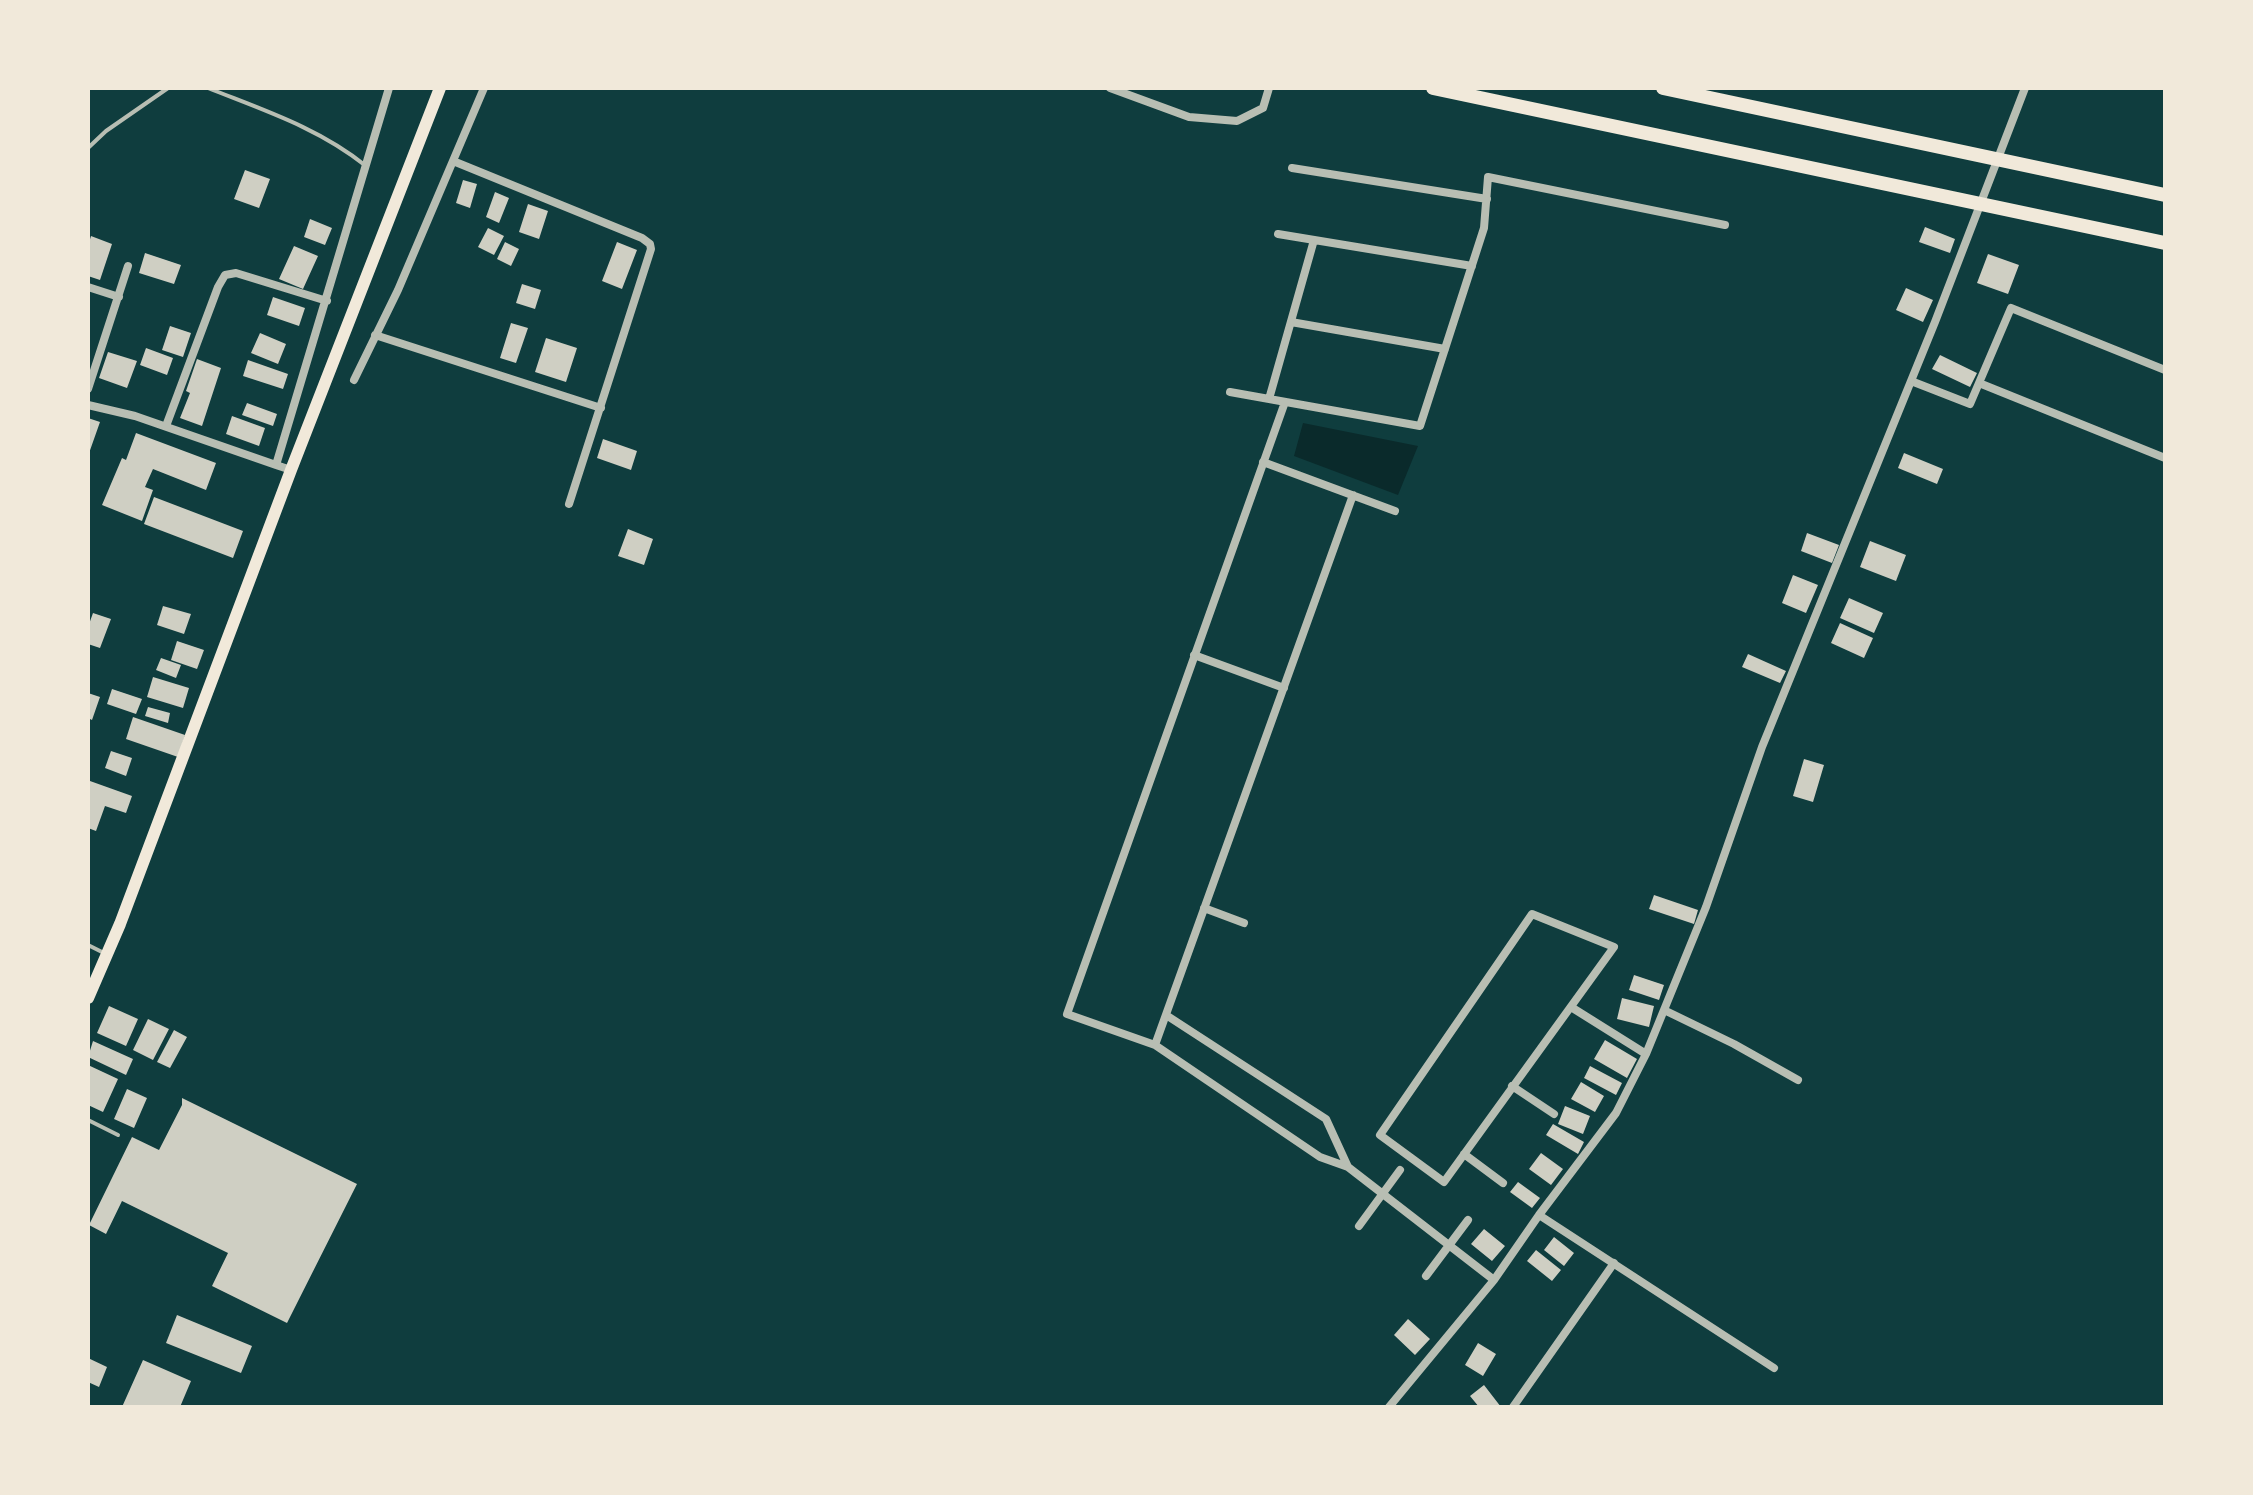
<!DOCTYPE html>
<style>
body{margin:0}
#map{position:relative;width:2253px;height:1495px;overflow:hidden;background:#0f3d3e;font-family:Karla,sans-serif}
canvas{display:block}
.frame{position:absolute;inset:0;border:90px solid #f1e9da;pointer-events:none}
</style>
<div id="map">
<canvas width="2253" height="1495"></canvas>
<div class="frame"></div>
</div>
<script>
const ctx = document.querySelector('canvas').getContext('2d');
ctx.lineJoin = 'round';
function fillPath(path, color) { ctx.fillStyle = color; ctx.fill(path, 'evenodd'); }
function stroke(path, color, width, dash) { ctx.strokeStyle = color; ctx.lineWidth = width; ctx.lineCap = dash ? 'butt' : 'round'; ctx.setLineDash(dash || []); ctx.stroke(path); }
fillPath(new Path2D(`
 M1303 423 1418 446 1398 495 1294 456Z`), '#0a2a2b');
fillPath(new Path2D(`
 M245 170 270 179 259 208 234 199Z
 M463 180 477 184 470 208 456 203Z
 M495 192 509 198 499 223 486 217Z
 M528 204 548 211 539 239 519 232Z
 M310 219 332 228 325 245 304 237Z
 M1925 227 1955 239 1950 253 1919 242Z
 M488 228 504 236 494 255 478 247Z
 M91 236 112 244 100 280 88 276V246Z
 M505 242 519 249 511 266 497 259Z
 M617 242 637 250 622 289 602 281Z
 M294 246 318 256 303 289 279 279Z
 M145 253 181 265 174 284 139 273Z
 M1988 254 2019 265 2008 294 1977 283Z
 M522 284 541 290 535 309 516 303Z
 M1906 288 1933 300 1923 322 1896 310Z
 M273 297 305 308 299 326 267 315Z
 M511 323 528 328 516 363 500 358Z
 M170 326 191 333 183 357 162 350Z
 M260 333 286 344 278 364 251 353Z
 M546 338 577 348 566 382 535 372Z
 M146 348 173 358 167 375 140 365Z
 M108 352 137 361 127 388 99 378Z
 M1940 355 1977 373 1970 387 1932 369Z
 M197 359 221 368 202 426 180 418 190 393 186 391Z
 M248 360 288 374 283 389 243 376Z
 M247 403 277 414 273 426 242 415Z
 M232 416 265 428 259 446 226 434Z
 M88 418 100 422 88 456Z
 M136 433 216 463 206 490 153 469 145 487 153 490 142 521 102 505 122 458 126 460Z
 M603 439 637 451 631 470 597 458Z
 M1904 453 1943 469 1937 484 1898 468Z
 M154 497 243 531 233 558 144 524Z
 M628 529 653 539 644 565 618 556Z
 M1807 533 1839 545 1832 563 1801 551Z
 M1870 541 1906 555 1896 581 1860 567Z
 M1793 575 1818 585 1806 613 1782 603Z
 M1849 598 1883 613 1874 633 1840 618Z
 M163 606 191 614 184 634 157 625Z
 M93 613 111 619 100 648 88 644V627Z
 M1840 623 1873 638 1864 658 1831 643Z
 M177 641 204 650 197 669 171 660Z
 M1748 654 1786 671 1780 683 1742 667Z
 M161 658 181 665 176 678 156 670Z
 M153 677 189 688 183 708 147 697Z
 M112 689 142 699 136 714 107 704Z
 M88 693 100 697 92 720 88 718Z
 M148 707 170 713 168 723 145 716Z
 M133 717 185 735 178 757 126 739Z
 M111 751 132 758 126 776 105 768Z
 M1804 759 1824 765 1813 802 1793 796Z
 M90 781 132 796 126 813 105 806 96 831 88 828Z
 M1654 895 1698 910 1694 924 1649 909Z
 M1634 975 1664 985 1659 1000 1629 990Z
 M1622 998 1654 1006 1649 1027 1617 1019Z
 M109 1006 138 1019 126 1046 97 1033Z
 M148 1019 169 1029 153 1060 133 1050Z
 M174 1030 187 1037 170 1068 157 1062Z
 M1605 1040 1637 1059 1627 1078 1594 1059Z
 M93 1041 133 1059 126 1075 88 1057Z
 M88 1065 118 1079 103 1112 88 1105Z
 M1590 1066 1622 1083 1616 1095 1584 1078Z
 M1581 1082 1604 1096 1595 1112 1571 1099Z
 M127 1089 147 1098 134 1128 114 1119Z
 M182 1098 357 1184 287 1323 212 1286 228 1253 122 1201 106 1234 89 1225 132 1137 159 1150 182 1105Z
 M1565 1106 1590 1116 1583 1134 1558 1124Z
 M1553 1124 1584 1142 1578 1154 1546 1135Z
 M1541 1153 1563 1169 1551 1185 1529 1169Z
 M1518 1182 1540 1198 1532 1208 1510 1192Z
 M1484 1229 1505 1246 1492 1261 1471 1244Z
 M1554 1237 1574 1253 1564 1266 1544 1250Z
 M1536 1250 1561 1270 1552 1281 1527 1261Z
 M177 1315 252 1346 241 1373 166 1343Z
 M1408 1319 1430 1339 1415 1355 1394 1335Z
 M1478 1343 1496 1354 1483 1376 1465 1365Z
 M88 1358 107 1367 99 1387 88 1382Z
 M143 1360 191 1381 180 1407H122Z
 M1484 1385 1501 1407H1479L1470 1396Z`), '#cfcfc3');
stroke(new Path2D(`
 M208 88C263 110 319 128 366 166
 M88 148 106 131 168 88
 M88 945 104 953
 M88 1120 118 1135`), '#b8beb3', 4);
stroke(new Path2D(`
 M1110 88 1189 117 1237 121 1263 108 1269 88
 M453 161 642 238 650 244 651 249 569 504
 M1292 168 1487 199
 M1278 234 1472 266
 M88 287 119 297
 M1291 322 1445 349
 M375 335 601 408
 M354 380 398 290 484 88
 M1911 381 1970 404 2011 308 2165 370
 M1979 383 2165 458
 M88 389 128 266
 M1230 392 1420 426 1484 228 1488 177 1725 225
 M1269 399 1314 240
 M1285 402 1067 1014 1155 1045 1320 1157 1348 1167 1494 1280
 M88 405 135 416 276 465
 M166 426 218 287 225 275 236 273 327 301
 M1263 462 1395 511
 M291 470 276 465 389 88
 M1194 655 1284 688
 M1204 908 1244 923
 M1532 914 1614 947 1444 1182 1380 1135Z
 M1571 1007 1646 1054
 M1664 1010 1734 1044 1798 1080
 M1166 1015 1326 1119 1348 1167
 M1155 1045 1353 495
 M1512 1086 1554 1114
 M1464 1154 1503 1183
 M1539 1215 1774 1368
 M1359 1226 1400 1170
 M1426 1276 1468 1220
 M1389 1407 1494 1280 1539 1215 1616 1113 1646 1054 1706 907 1762 747 1935 322 2025 88
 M1513 1407 1614 1263`), '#b8beb3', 8);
stroke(new Path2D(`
 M88 998 120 924 291 470 440 88`), '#f1e9da', 12);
stroke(new Path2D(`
 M1433 88 2165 243
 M1663 88 2165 195`), '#f1e9da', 14);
</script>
